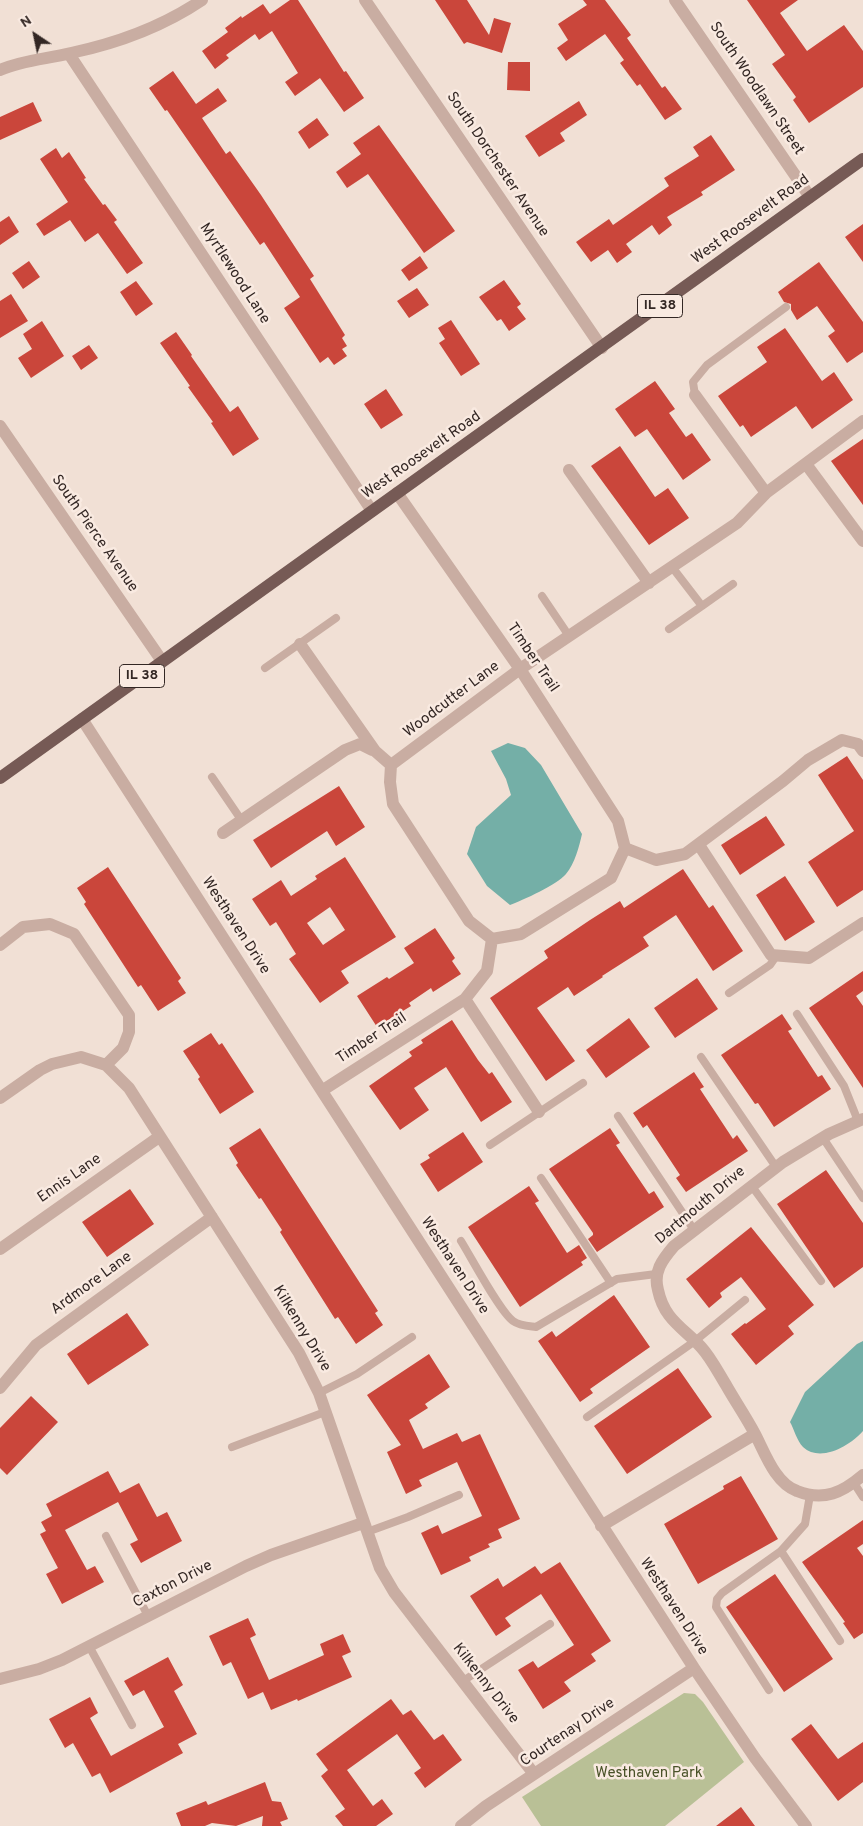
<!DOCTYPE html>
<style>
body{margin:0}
#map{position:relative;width:863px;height:1826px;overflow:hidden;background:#f1e0d5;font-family:Overpass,sans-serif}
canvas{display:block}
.north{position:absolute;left:10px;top:10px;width:50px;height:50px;-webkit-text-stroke:4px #f9eae1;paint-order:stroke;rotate:326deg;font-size:14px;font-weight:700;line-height:20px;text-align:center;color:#332724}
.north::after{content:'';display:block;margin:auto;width:18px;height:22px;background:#332724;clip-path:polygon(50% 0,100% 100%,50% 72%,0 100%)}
</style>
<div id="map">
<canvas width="863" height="1826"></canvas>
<div class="north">N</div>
</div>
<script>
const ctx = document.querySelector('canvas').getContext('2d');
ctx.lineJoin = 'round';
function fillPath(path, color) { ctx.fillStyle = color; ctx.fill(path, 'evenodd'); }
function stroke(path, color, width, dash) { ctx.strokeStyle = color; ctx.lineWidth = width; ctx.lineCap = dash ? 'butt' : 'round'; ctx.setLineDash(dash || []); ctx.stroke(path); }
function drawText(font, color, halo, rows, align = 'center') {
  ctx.font = font + ' Overpass,sans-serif'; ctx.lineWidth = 5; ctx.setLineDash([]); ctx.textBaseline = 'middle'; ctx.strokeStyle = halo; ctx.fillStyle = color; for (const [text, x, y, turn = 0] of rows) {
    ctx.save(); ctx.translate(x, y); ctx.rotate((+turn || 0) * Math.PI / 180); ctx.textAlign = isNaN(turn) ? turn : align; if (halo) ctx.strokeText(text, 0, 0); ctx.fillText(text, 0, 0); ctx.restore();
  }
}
fillPath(new Path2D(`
 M684 1693 695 1694 703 1702 744 1762 665 1826H541L522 1797Z`), '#b9c096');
fillPath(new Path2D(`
 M508 743 525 748 541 765 582 834C579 847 575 863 566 874 557 885 523 900 510 905L487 886 467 854 476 827 511 795 506 779 491 751Z
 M863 1341V1431C850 1446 820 1463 803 1447 797 1441 794 1429 790 1422L805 1392 857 1344Z`), '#74afa7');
fillPath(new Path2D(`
 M290 0H298L344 72 346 71 364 98 344 112 320 78 295 96 285 82 298 73 272 31 259 40 255 34 226 55 229 58 215 69 202 51 228 32 225 28 241 16 242 18 263 4 270 14Z
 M435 0H467L489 35 494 18 511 23 502 53 467 42 464 44Z
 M583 0H605L631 35 627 38 662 88 665 86 682 109 665 120 640 84 637 86 620 63 624 60 605 34 566 61 557 48 568 40 558 24 587 5Z
 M747 0H798L780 13 807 51 844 25 863 51V87L809 123 793 100 796 97 772 64 785 55Z
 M508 62H530V91L507 90Z
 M173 71 196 104 218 88 227 101 202 118 226 154 230 151 261 195 314 276 310 279 345 335 342 338 347 346 342 349 347 356 334 365 328 357 320 363 284 308 300 297 264 242 260 245 167 110 165 111 149 88Z
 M579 101 587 115 560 133 565 141 539 157 525 136Z
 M33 102 42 121 0 140V117Z
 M317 118 329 135 309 149 298 132Z
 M379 125 455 231 424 253 368 174 347 188 336 172 361 154 353 143Z
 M711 135 735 170 701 192 703 195 667 217 672 225 659 235 652 225 626 244 632 252 617 263 608 250 591 262 576 242 609 219 613 225 669 186 664 178 699 156 693 147Z
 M56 148 62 158 69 152 86 178 84 179 103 205 105 204 117 220 114 222 143 263 127 274 98 233 85 242 70 220 44 236 36 224 68 202 40 159Z
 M9 216 19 232 0 245V222Z
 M863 224V262L845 237Z
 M420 256 428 268 409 281 401 270Z
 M29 261 40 277 23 289 12 273Z
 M819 262 863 322V352L847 363 828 336 835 331 817 306 797 320 791 310V304L784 302 778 292Z
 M504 280 521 304 517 307 526 319 509 331 501 319 497 321 479 297Z
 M136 281 153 304 136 316 120 292Z
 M417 288 429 305 409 318 397 301Z
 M11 294 28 321 0 338V301Z
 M451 320 480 364 461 376 439 343 445 339 438 328Z
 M42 321 64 356 31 378 18 358 32 349 23 334Z
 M785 328 822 381 834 372 853 400 812 429 796 406 751 437 743 425 740 427 718 396 767 362 757 347Z
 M176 332 192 355 191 356 230 412 238 406 259 439 233 456 211 423 213 422 188 387 190 386 160 343Z
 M89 345 98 358 81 370 72 356Z
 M655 381 675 409 669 413 686 437 692 433 711 460 683 480 647 429 635 437 615 409Z
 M386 389 403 415 381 429 364 404Z
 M863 439V505L831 461Z
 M620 446 655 497 668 488 689 518 649 545 591 466Z
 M847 756 863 780V890L837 907 808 862 854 831 818 775Z
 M339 786 365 827 336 846 327 831 271 868 253 840Z
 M766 816 785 845 740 875 721 845Z
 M345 857 396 937 341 971 349 983 320 1003 289 959 296 954 276 922 270 926 252 899 281 880 291 896 317 879 315 876ZM330 907 345 930 323 945 307 923Z
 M108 867 181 978 178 981 186 993 158 1011 141 985 138 987 84 904 86 902 77 888Z
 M683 869 709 908 713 905 743 951 713 971 676 915 643 937 649 946 602 976 603 977 574 996 568 987 537 1008 575 1061 546 1081 490 998 548 958 544 951 590 920 620 901 624 908Z
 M785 876 815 922 785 941 756 895Z
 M435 928 455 958 452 961 461 974 433 992 431 988 409 1003 411 1006 377 1027 357 996 387 977 389 979 414 963 404 948Z
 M863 971V991L856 996 863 1006V1088L809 1008Z
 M697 978 718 1009 675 1038 654 1008Z
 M782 1014 792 1029 788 1031 818 1077 822 1075 831 1089 774 1127 758 1103 755 1104 721 1055Z
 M629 1018 650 1047 606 1078 586 1050Z
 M452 1020 478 1060 489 1074 492 1072 512 1102 481 1122 446 1067 414 1088 429 1110 400 1130 369 1086 412 1056 409 1052 423 1043 421 1040Z
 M211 1033 219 1045 222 1043 254 1092 220 1114 198 1079 200 1077 183 1051Z
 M694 1072 704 1087 700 1089 733 1139 737 1135 748 1151 686 1192 676 1178 680 1175 647 1125 643 1128 633 1113Z
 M260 1128 378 1311 375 1313 383 1325 356 1344 338 1317 335 1319 280 1232 282 1230 261 1198 259 1199 236 1165 238 1163 229 1148Z
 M610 1128 620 1143 616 1145 649 1194 654 1191 664 1207 597 1252 588 1239 593 1235V1233L549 1169Z
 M463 1132 483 1162 438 1192 420 1164 430 1158 428 1155Z
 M826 1170 863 1223V1267L834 1288 777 1204Z
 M529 1186 539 1201 535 1203 567 1253 579 1245 587 1258 581 1262 583 1265 520 1307 468 1227Z
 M130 1189 154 1224 107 1257 82 1222Z
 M751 1227 814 1305 788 1326 794 1334 756 1365 731 1334 745 1323 746 1324 766 1309 741 1277 720 1293 722 1297 709 1308 686 1279Z
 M614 1295 650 1347 590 1389 593 1393 580 1402 538 1341 552 1331 556 1337Z
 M127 1313 149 1345 88 1385 67 1354Z
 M429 1354 450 1387 425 1404 428 1408 409 1420 423 1449 457 1433 462 1442 480 1434 520 1519 498 1529 502 1538 488 1544 490 1547 469 1557 471 1561 441 1575 421 1533 438 1525 442 1534 482 1516 457 1462 419 1480 422 1486 406 1494 387 1452 401 1445 367 1395Z
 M678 1368 712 1417 627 1474 594 1426Z
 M31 1396 58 1422 7 1475 0 1468V1428Z
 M108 1471 120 1493 139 1483 157 1517 167 1512 182 1541 141 1563 130 1544 138 1540 118 1502 65 1530 87 1570 95 1566 104 1582 62 1604 46 1574 58 1568 40 1534 46 1531 41 1522 52 1516 46 1504Z
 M741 1476 778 1539 698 1584 664 1524 724 1489 723 1486Z
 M863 1520V1544L857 1548 863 1556V1633L854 1639 843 1623 845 1622 802 1562Z
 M560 1562 611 1641 591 1654 596 1661 564 1682 571 1691 543 1709 518 1670 533 1661 538 1668 574 1645 541 1594 505 1618 511 1626 496 1636 470 1596 498 1578 503 1587 535 1566 541 1574Z
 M775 1574 833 1659 784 1692 726 1607Z
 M248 1618 256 1635 250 1638 269 1680 324 1655 320 1644 343 1634 351 1652 342 1656 352 1677 298 1701 297 1699 271 1710 263 1692 248 1699 231 1662 223 1666 209 1636Z
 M168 1657 183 1685 174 1691 197 1734 178 1744 183 1753 110 1793 100 1773 92 1777 73 1743 65 1748 49 1719 90 1697 98 1713 90 1718 111 1756 164 1727 144 1690 133 1696 124 1681Z
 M391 1699 403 1715 411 1710 434 1740 443 1734 462 1760 425 1788 414 1773 421 1768 397 1734 347 1770 373 1806 382 1799 393 1814 376 1826H343L335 1816 345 1809 321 1776 328 1770 316 1754Z
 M811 1724 838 1759 863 1742V1782L838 1801 791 1739Z
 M265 1782 272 1801 281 1802 288 1819 280 1822 282 1826H262L263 1816 236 1826 212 1823 205 1826H181L176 1813 206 1801 208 1805Z
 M741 1807 755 1826H716Z`), '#ca463b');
stroke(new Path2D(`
 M695 395 693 382 707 365 786 307
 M542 596 569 636
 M702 606 733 584
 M669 629 702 606 672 567
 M265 668 336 618
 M212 777 242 821
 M729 993 770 965 777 955
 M797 1014 844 1086 858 1121
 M701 1057 776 1167
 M618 1116 694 1230
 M823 1138 863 1198
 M490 1145 583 1083
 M541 1178 611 1283
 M751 1185 821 1281
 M461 1241C471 1257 500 1312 513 1321 520 1326 528 1326 536 1327L617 1279 656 1274
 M319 1393 357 1374 412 1337
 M587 1417 695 1341 745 1300
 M232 1447 325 1412
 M854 1483 863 1497
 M367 1532 408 1517 459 1495
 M106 1536 148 1616
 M781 1551 840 1641
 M89 1646 132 1725
 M463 1681 550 1624
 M769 1690 716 1607 717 1599 722 1593 781 1551 805 1524 810 1495`), '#c9ada2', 8);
stroke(new Path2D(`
 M365 0 602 348
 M675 0 810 197
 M69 54 372 511
 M0 70C23 60 47 59 71 53 118 43 162 27 202 0
 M695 395 766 493
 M0 426 162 661
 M806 464 863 541
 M569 470 649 583
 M300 644 375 751 391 765 520 669 737 523 766 493 863 421
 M82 719 694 1668 755 1758 806 1826
 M391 765 390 782 393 804 469 921 492 939 521 934 611 878 625 848 618 821 520 669 397 493
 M223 833 345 750 360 744 372 750
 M699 845 771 955 809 958 863 923
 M625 848 656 860 685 854 783 781 808 760 842 740 858 744 863 751
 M492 939 487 971 465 999 539 1112
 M0 945 23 927 50 924 74 934 129 1015V1032L123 1048 106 1065
 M323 1090 465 999
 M0 1098 40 1070 52 1064 81 1057 106 1065 129 1088 299 1353 319 1393 380 1568 394 1592 534 1774
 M863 1119 829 1134 783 1162 674 1246C662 1260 653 1272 658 1290 664 1319 682 1327 701 1347 711 1358 718 1372 726 1385 735 1401 746 1417 755 1434 765 1453 775 1483 797 1491 824 1502 843 1492 863 1475
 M0 1249 159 1137
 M0 1388 36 1345 212 1217
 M601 1526 755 1434
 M0 1679 39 1669 62 1660 246 1566 271 1555 363 1523
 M461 1826 486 1806 694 1668`), '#c9ada2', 12);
stroke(new Path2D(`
 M0 778 863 159`), '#765a55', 12);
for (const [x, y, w] of [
 [660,306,45],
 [142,676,45]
]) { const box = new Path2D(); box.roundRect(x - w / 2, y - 11.5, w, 23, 4); ctx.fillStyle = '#f9eae1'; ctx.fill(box); stroke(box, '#332724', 1); }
drawText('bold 14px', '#332724', null, [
 ["IL 38",660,306],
 ["IL 38",142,676]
]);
drawText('15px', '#332724', '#f9eae1', [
 ["South Woodlawn Street",756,89,56],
 ["South Dorchester Avenue",497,165,56],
 ["West Roosevelt Road",751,220,-36],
 ["Myrtlewood Lane",234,274,57],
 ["West Roosevelt Road",422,456,-35],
 ["South Pierce Avenue",94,534,55],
 ["Timber Trail",532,658,56],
 ["Woodcutter Lane",452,700,-37],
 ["Westhaven Drive",235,926,57],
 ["Timber Trail",372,1039,-33],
 ["Ennis Lane",70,1179,-35],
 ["Dartmouth Drive",701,1206,-40],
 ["Westhaven Drive",454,1266,57],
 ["Ardmore Lane",92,1284,-36],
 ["Kilkenny Drive",301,1329,59],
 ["Caxton Drive",173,1585,-27],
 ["Westhaven Drive",673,1607,57],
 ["Kilkenny Drive",485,1684,52],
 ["Courtenay Drive",568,1733,-34]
]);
drawText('15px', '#495228', '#f9eae1', [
 ["Westhaven Park",649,1774]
]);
</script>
